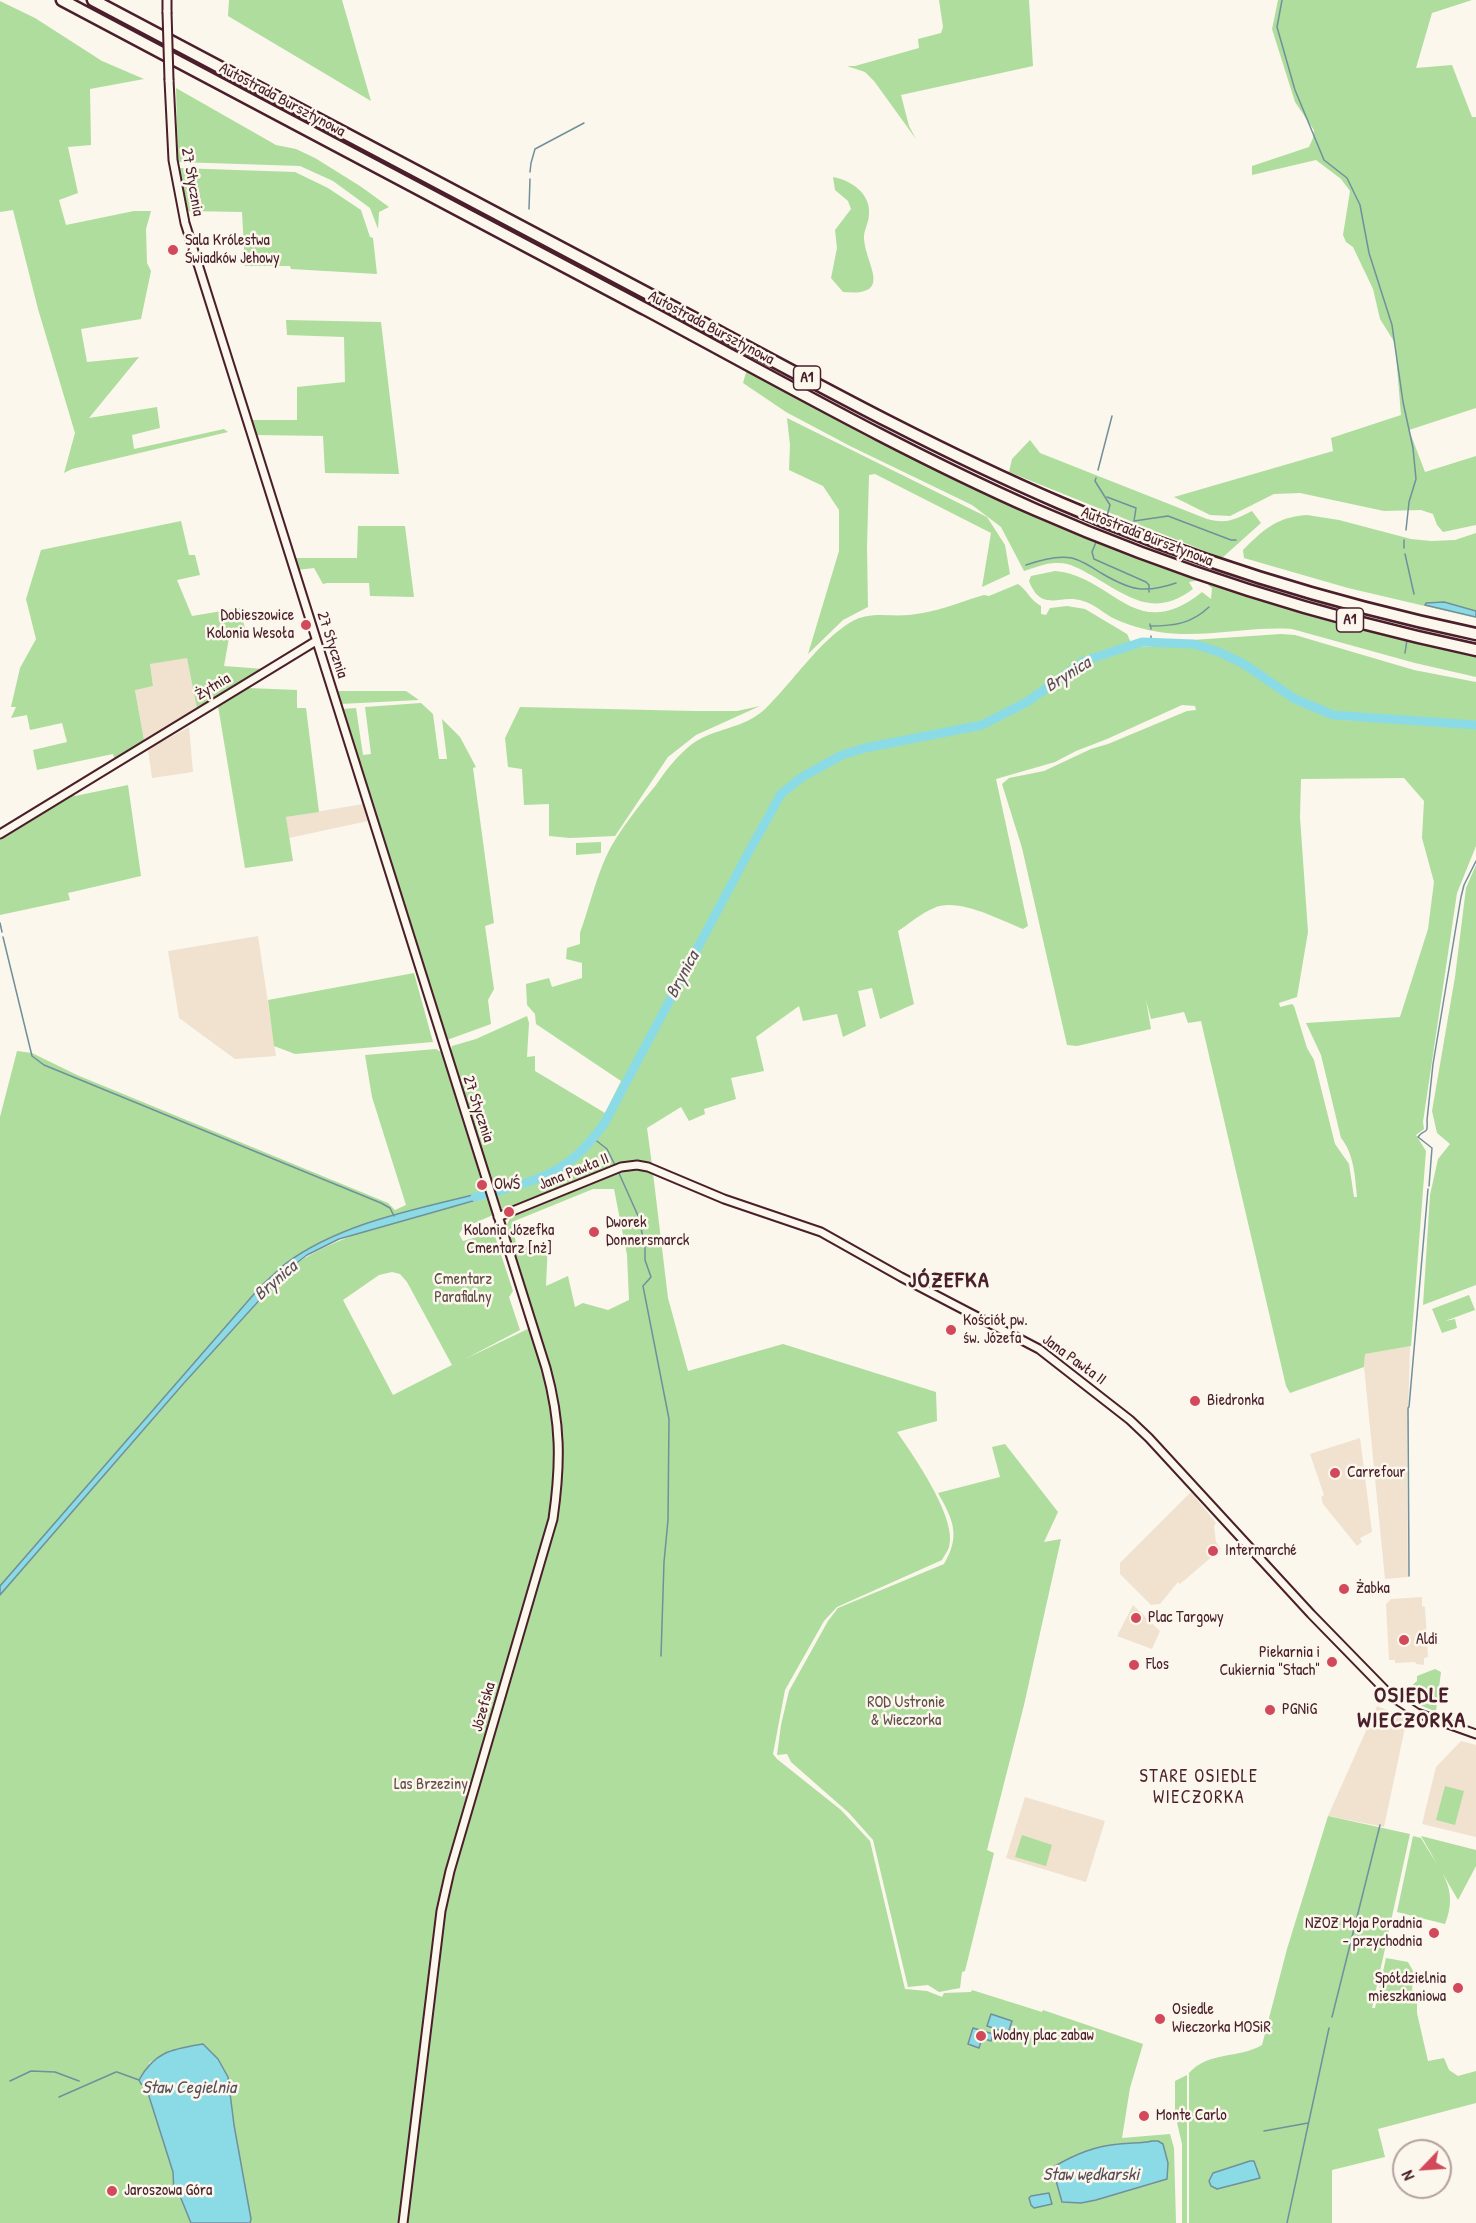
<!DOCTYPE html>
<meta charset="utf-8">
<style>
body{margin:0}
#map{position:relative;width:1476px;height:2223px;overflow:hidden;background:#fbf7ec;font-family:"Patrick Hand",sans-serif}
canvas{display:block}
.north{position:absolute;left:1392px;top:2139px;width:60px;height:60px;box-sizing:border-box;background:#fbf7ec;border:2px solid #b4a19f;border-radius:50%;rotate:245deg;font-size:16px;font-weight:700;line-height:24px;text-align:center;color:#4a1f2b}
.north::after{content:'';display:block;margin:auto;width:21px;height:27px;background:#d1495b;clip-path:polygon(50% 0,100% 100%,50% 72%,0 100%)}
</style>
<div id="map">
<canvas width="1476" height="2223"></canvas>
<div class="north">N</div>
</div>
<script>
const ctx = document.querySelector('canvas').getContext('2d');
ctx.lineJoin = 'round';
function fillPath(path, color) { ctx.fillStyle = color; ctx.fill(path, 'evenodd'); }
function stroke(path, color, width, dash) { ctx.strokeStyle = color; ctx.lineWidth = width; ctx.lineCap = dash ? 'butt' : 'round'; ctx.setLineDash(dash || []); ctx.stroke(path); }
function drawText(font, color, halo, rows, align = 'center') {
  ctx.font = font + ' "Patrick Hand",sans-serif'; ctx.lineWidth = 5; ctx.setLineDash([]); ctx.textBaseline = 'middle'; ctx.strokeStyle = halo; ctx.fillStyle = color; for (const [text, x, y, turn = 0] of rows) {
    ctx.save(); ctx.translate(x, y); ctx.rotate((+turn || 0) * Math.PI / 180); ctx.textAlign = isNaN(turn) ? turn : align; if (halo) ctx.strokeText(text, 0, 0); ctx.fillText(text, 0, 0); ctx.restore();
  }
}
fillPath(new Path2D(`
 M187 657 197 709 144 740 135 689 153 686 150 664Z
 M189 727 193 772 152 778 148 749Z
 M363 804 368 821 289 838 286 817Z
 M258 936 276 1056 235 1059 179 1018 168 951Z
 M1410 1346 1407 1456 1408 1577 1385 1579 1364 1367 1365 1354Z
 M1360 1438 1372 1532 1360 1538 1362 1542 1357 1546 1323 1504 1321 1497 1324 1495 1310 1454Z
 M1191 1492 1216 1523 1214 1526 1216 1542 1221 1549 1180 1584 1178 1582 1160 1604 1151 1605 1120 1574V1563Z
 M1422 1597V1606L1425 1607 1428 1657 1424 1658V1665L1416 1664 1415 1662 1395 1663V1660H1389L1386 1604 1391 1599Z
 M1133 1605 1160 1631 1152 1649 1117 1636Z
 M1377 1706 1407 1718 1384 1827 1328 1816Z
 M1461 1741 1476 1745V1837L1422 1824 1436 1767Z
 M1025 1797 1105 1821 1086 1882 1006 1858Z`), '#f1e2cf');
fillPath(new Path2D(`
 M229 0H342L371 101 228 16Z
 M939 0H1029L1033 66 901 95 909 126 916 139 874 81 865 72 847 66H855L919 48 918 39 941 33 943 27Z
 M1278 0H1472L1432 13 1416 68 1452 65 1472 117H1476V408L1409 430 1425 472 1476 456V525L1443 532 1437 525 1433 514 1421 510 1384 511 1300 493 1274 494 1230 516 1210 515 1174 497 1333 451 1331 438 1401 415 1395 343 1380 319 1373 289 1353 247 1346 242 1343 235 1350 191 1341 179 1316 160 1252 175V166L1309 147 1313 138 1314 130 1295 102 1272 29Z
 M0 1 35 18 102 61 144 79 90 89 91 145 68 147 78 193 59 200 66 225 134 211H151L146 229 147 263 151 271 141 319 81 329 87 362 139 357 89 418 157 407 160 428 132 435 134 449 224 429 228 432 72 469 64 473 75 433 38 309 13 210 0 212Z
 M176 88 276 145 296 149 315 158 360 186 389 207 379 212 378 229 370 208 333 181 300 166 178 162Z
 M178 168 295 172 328 188 361 210 370 237 373 238 377 274 291 269 290 266H245L242 212 186 211Z
 M833 177C851 180 871 194 869 214 869 222 864 230 864 237 864 263 896 297 843 292L831 278 837 248 835 230 851 209 848 201 835 190Z
 M286 320 381 322 399 474 325 473 323 436 256 435 251 420H297V387L345 382 344 337 287 335Z
 M747 369C836 416 923 465 1014 507 1074 535 1137 557 1200 580L1189 582 1193 589C1154 619 1127 596 1091 575 1080 569 1069 562 1056 563 1045 563 1034 568 1024 571L1001 527 972 505 850 446 786 412 743 383Z
 M787 418 987 517 1005 545 1010 574 982 587 991 533 875 474 869 475 867 547 868 607 843 620 808 654 839 551V510L823 486 789 470 790 445Z
 M1030 440 1040 453 1207 519C1227 524 1234 520 1252 511L1261 523 1222 558 1009 472 1012 459Z
 M1307 515 1339 520 1411 539 1431 541 1455 540 1476 533V618L1348 588 1244 558 1243 550C1264 529 1277 517 1307 515Z
 M181 521 189 555H195L200 575 177 580 192 616 240 608 247 637 229 638 224 666 264 669 197 709 187 658 150 664 153 686 135 690 144 740 115 760 113 754 37 770 33 750 67 742 62 723 30 730 27 715 11 718 16 707H11L20 668 36 639 26 599 41 550Z
 M358 526H405L414 597 370 596 369 583H327L323 584 314 568 297 570 293 558H357Z
 M1055 571C1114 576 1135 646 1202 592L1211 599 1212 588 1208 585 1210 584 1340 625 1476 655V677L1415 663 1292 629C1248 626 1203 639 1159 632 1145 630 1128 625 1115 619 1104 614 1095 604 1083 601 1060 593 1042 614 1029 581L1031 576Z
 M1018 584C1027 590 1031 601 1041 606V614L1046 615 1050 608 1067 606 1085 609 1127 634 1133 647 1193 646 1206 650 1243 665 1294 701 1318 713 1343 720 1476 727V846L1457 893 1423 1122 1424 1129 1416 1135 1426 1151 1411 1346 1365 1354 1364 1367 1290 1393 1286 1386 1201 1021 1188 1023 1184 1012 1151 1019 1146 1000 1151 1029 1077 1046 1067 1045 1022 848 1002 784 1009 778 1044 771 1091 749 1108 744 1187 711 1196 710 1195 706 1182 705 1107 739 1076 751 1055 762 996 779 1028 926 1023 929C1000 920 958 897 934 908 921 913 909 924 898 931L914 1004 880 1019 872 988 858 991 866 1026 843 1037 837 1014 803 1021 799 1006 756 1037 764 1071 731 1078 736 1099 704 1109 705 1114 689 1121 681 1107 647 1128 652 1165 643 1163 521 1203C517 1208 505 1212 498 1207L450 1053 452 1046 476 1039 527 1016 529 1023 527 1057 535 1056V1071L605 1113 621 1081 536 1024 535 1014 527 1005 526 984 549 978 552 987 582 978V963L566 959 567 948 580 944V933C591 903 598 867 615 840 627 821 642 802 656 785 666 770 678 755 692 744 714 728 744 729 765 709 792 683 819 641 851 622 870 611 889 617 909 615 934 613 960 602 984 595L989 596ZM1404 778 1424 801 1422 838 1434 882 1428 929 1400 1017 1306 1023 1321 1055 1341 1138C1354 1154 1355 1176 1357 1197H1354L1349 1164 1335 1144 1314 1060 1307 1048 1294 1006 1292 1004 1280 1007 1279 1003 1297 997 1308 932 1300 817 1301 779Z
 M1281 634 1295 635 1414 670 1476 682V722L1375 716 1320 709 1297 698 1239 658 1192 640Z
 M248 688 297 690V708H306L319 812 286 817 293 861 245 868 218 706Z
 M336 691H406L419 700 340 704Z
 M421 703 433 714 439 759H447L442 719 460 737 476 767 473 768 494 923 485 926 494 989 488 1000 491 1024 447 1040 441 1026 342 709 356 708 363 755 371 754 365 707Z
 M760 706 696 735 668 757 615 836 570 838 549 836V804L524 805 522 769 508 767 505 738 520 707 694 711H737Z
 M128 785 141 876 68 893 70 900 0 915V838L73 793 75 796Z
 M601 842V853L576 855V843Z
 M1476 865V1285L1423 1305 1430 1195 1438 1159 1450 1144 1437 1133 1432 1111 1455 977 1466 888Z
 M414 973 433 1042 295 1054 274 1046 268 1000Z
 M436 1049 441 1052 485 1192C420 1209 351 1222 294 1258 281 1267 270 1278 259 1289L0 1586V1117L17 1051 32 1053 77 1075 388 1203 395 1210 406 1205 372 1097 365 1055Z
 M635 1169 653 1173 668 1298 688 1371 783 1344 936 1392 937 1421 897 1432C913 1455 958 1519 949 1547 948 1551 944 1556 942 1560L837 1607 824 1621 785 1690 773 1754 777 1759 841 1810 870 1841 905 1989 927 1991 942 1997 944 1993 971 1992 972 1990 1042 2012 1043 2010 1143 2044 1130 2088 1122 2138 1170 2134 1174 2148 1176 2223H250L251 2219 234 2125 228 2077 218 2059 203 2044 169 2051 149 2063 146 2086 173 2172 174 2193 180 2196 191 2223H0V1595L197 1369 291 1267C349 1227 421 1216 488 1198L493 1215 463 1228 459 1234 463 1241 490 1233H494L513 1291 509 1297 520 1330 465 1359 534 1326 508 1237 506 1227 510 1218 622 1172ZM593 1189H614L627 1255 629 1300 608 1310 583 1303 575 1307 568 1276 546 1286 548 1241 517 1249 512 1222ZM392 1272 400 1274 407 1282 452 1365 393 1395 343 1300 379 1275Z
 M1469 1295 1475 1310 1445 1321 1455 1319 1457 1328 1442 1333 1432 1309Z
 M1005 1444 1058 1512 1044 1542 1061 1539 1024 1705 987 1850 994 1853 965 1971 962 1972 960 1988 939 1992 928 1985 908 1987 873 1840 849 1813 791 1762 787 1754 777 1755 781 1725 789 1691 828 1621 838 1608 944 1564C961 1535 953 1520 938 1493L1000 1477 992 1447Z
 M1435 1669 1441 1672 1436 1711H1434L1408 1700 1409 1688 1417 1681V1676Z
 M1445 1786 1464 1791 1455 1825 1436 1820Z
 M1328 1816 1410 1834 1372 2008H1375L1386 1958 1408 1962 1413 1971 1412 1994H1409L1408 2002 1417 2003V2013L1428 2061 1444 2058 1449 2070 1458 2076 1476 2071V2103L1378 2129 1385 2157 1332 2170V2223H1189V2073C1209 2051 1238 2059 1262 2045L1287 1949Z
 M1022 1835 1052 1845 1046 1866 1015 1857Z
 M1413 1836 1421 1838C1439 1870 1460 1887 1445 1924L1397 1912Z
 M1421 1836 1476 1850V1866L1458 1900Z
 M1187 2075V2223H1182V2144L1175 2114V2081Z`), '#aedd9d');
const water = new Path2D(`
 M1444 602 1476 611V617L1425 605 1426 603Z
 M485 1192 487 1197 339 1239 307 1255 286 1271 184 1383 0 1595V1586L261 1286C269 1279 277 1271 285 1264 342 1222 418 1209 485 1192Z
 M991 2014 1012 2021 1008 2033 987 2026Z
 M973 2028 993 2034 991 2041 982 2038 979 2048 968 2044Z
 M203 2044 218 2059 228 2077 234 2125 251 2219 250 2223H191L180 2196 175 2195 174 2193 173 2172 147 2090 146 2086 141 2084 139 2080C155 2051 173 2049 203 2044Z
 M1152 2141H1158L1163 2144 1168 2163 1167 2179 1096 2200 1081 2203 1062 2202 1055 2177V2166C1076 2154 1095 2146 1119 2144 1131 2142 1141 2144 1152 2141Z
 M1250 2161H1254L1260 2178 1217 2189 1211 2186 1209 2181 1213 2173Z
 M1049 2193 1052 2204 1034 2208 1031 2205 1029 2198 1031 2196Z`);
fillPath(water, '#8bdbe7');
stroke(water, '#71909c', 1.5);
stroke(new Path2D(`
 M1282 0 1277 27 1295 90 1324 160 1347 178 1360 205 1369 253 1392 325 1403 402 1413 448 1416 479 1409 502 1406 530
 M530 172 531 163 535 149 584 123
 M529 209 530 179
 M1098 470 1112 416
 M1096 478 1095 481 1110 505 1107 516
 M1107 497 1136 508 1134 521 1168 516 1231 540H1236
 M1096 542 1092 552 1094 559 1146 582 1149 585V592
 M1404 548V540
 M1405 554 1414 594
 M1026 565C1040 560 1057 555 1072 558 1083 561 1092 567 1101 573 1130 590 1144 594 1176 583
 M1150 624 1151 629
 M1150 626C1174 626 1191 624 1209 607
 M1151 636V643
 M1405 653 1407 640
 M0 923 2 932
 M3 937 32 1056 44 1065 381 1203 390 1208 394 1216
 M593 1138 607 1149 616 1167
 M618 1171 639 1218 645 1248V1260L651 1277 643 1286 669 1419 668 1520 664 1562 661 1656
 M1429 1186 1432 1148 1418 1137C1425 1127 1428 1137 1427 1120L1433 1064 1461 897 1464 885 1476 861
 M1409 1576 1408 1408 1409 1407 1428 1189
 M1332 2017 1380 1825
 M117 2072 139 2080
 M10 2081 31 2071 55 2072 79 2081
 M59 2097 116 2072
 M1264 2131 1308 2123
 M1287 2223 1329 2028`), '#71909c', 1.5);
stroke(new Path2D(`
 M475 1197C507 1189 551 1179 576 1156 586 1147 595 1136 604 1124L747 855 781 794 802 777 842 755 865 748 982 725 1027 702 1084 661 1142 642 1194 644 1219 652 1244 664 1295 699 1333 715 1476 725`), '#8bdbe7', 9);
const tertiary = new Path2D(`
 M167 0V12
 M169 80 173 160 185 223 546 1368C561 1423 561 1463 553 1519L450 1871 441 1911 403 2223
 M0 834 316 641
 M498 1217 621 1167 637 1165 648 1167 724 1199 821 1232 901 1277 1039 1349 1130 1420 1149 1438 1311 1614 1391 1696 1417 1713 1476 1734`);
const motorway = new Path2D(`
 M62 0C257 103 451 206 645 309 774 378 902 451 1036 510 1177 572 1325 618 1476 650
 M93 0C281 99 468 199 656 298 789 369 921 443 1060 503 1193 561 1334 604 1476 634`);
stroke(tertiary, '#4a1f2b', 11);
stroke(motorway, '#4a1f2b', 15);
stroke(tertiary, '#fbf7ec', 7);
stroke(motorway, '#fbf7ec', 10);
const tertiaryBridge = new Path2D(`
 M167 12 169 80`);
stroke(tertiaryBridge, '#4a1f2b', 11, []);
stroke(tertiaryBridge, '#fbf7ec', 7);
for (const [x, y, r, color] of [
 [173,250,6,"#d1495b"],
 [306,625,6,"#d1495b"],
 [482,1185,6,"#d1495b"],
 [509,1212,6,"#d1495b"],
 [594,1232,6,"#d1495b"],
 [951,1330,6,"#d1495b"],
 [1195,1401,6,"#d1495b"],
 [1335,1473,6,"#d1495b"],
 [1213,1551,6,"#d1495b"],
 [1344,1589,6,"#d1495b"],
 [1136,1618,6,"#d1495b"],
 [1404,1640,6,"#d1495b"],
 [1332,1662,6,"#d1495b"],
 [1134,1665,6,"#d1495b"],
 [1270,1710,6,"#d1495b"],
 [1434,1933,6,"#d1495b"],
 [1458,1988,6,"#d1495b"],
 [1160,2019,6,"#d1495b"],
 [981,2036,6,"#d1495b"],
 [1144,2116,6,"#d1495b"],
 [112,2191,6,"#d1495b"]
]) { const dot = new Path2D(); dot.arc(x, y, r, 0, 2 * Math.PI); ctx.fillStyle = color; ctx.fill(dot); stroke(dot, '#fbf7ec', 2); }
for (const [x, y, w] of [
 [807,378,27],
 [1350,620,27]
]) { const box = new Path2D(); box.roundRect(x - w / 2, y - 12, w, 24, 4.5); ctx.fillStyle = '#fbf7ec'; ctx.fill(box); stroke(box, '#4a1f2b', 1.5); }
drawText('bold 15px', '#4a1f2b', null, [
 ["A1",807,378],
 ["A1",1350,620]
]);
drawText('16px', '#4a1f2b', '#fbf7ec', [
 ["Autostrada Bursztynowa",282,100,28],
 ["27 Stycznia",192,182,80],
 ["Autostrada Bursztynowa",711,328,28],
 ["Autostrada Bursztynowa",1147,537,21],
 ["27 Stycznia",332,645,72],
 ["Żytnia",213,687,-31],
 ["27 Stycznia",478,1109,72],
 ["Jana Pawła II",574,1172,-22],
 ["Jana Pawła II",1074,1360,36],
 ["Józefska",484,1707,-74]
]);
drawText('16px', '#4a1f2b', '#fbf7ec', [
 ["Sala Królestwa",185,241],
 ["Świadków Jehowy",185,259],
 ["Dobieszowice",294,616,"right"],
 ["Kolonia Wesoła",294,634,"right"],
 ["OWŚ",494,1185],
 ["Dworek",606,1223],
 ["Donnersmarck",606,1241],
 ["Kolonia Józefka",509,1231,"center"],
 ["Cmentarz [nż]",509,1249,"center"],
 ["Kościół pw.",963,1321],
 ["św. Józefa",963,1339],
 ["Biedronka",1207,1401],
 ["Carrefour",1347,1473],
 ["Intermarché",1225,1551],
 ["Żabka",1356,1589],
 ["Plac Targowy",1148,1618],
 ["Aldi",1416,1640],
 ["Piekarnia i",1320,1653,"right"],
 ["Cukiernia \"Stach\"",1320,1671,"right"],
 ["Flos",1146,1665],
 ["PGNiG",1282,1710],
 ["NZOZ Moja Poradnia",1422,1924,"right"],
 ["- przychodnia",1422,1942,"right"],
 ["Spółdzielnia",1446,1979,"right"],
 ["mieszkaniowa",1446,1997,"right"],
 ["Osiedle",1172,2010],
 ["Wieczorka MOSiR",1172,2028],
 ["Wodny plac zabaw",993,2036],
 ["Monte Carlo",1156,2116],
 ["Jaroszowa Góra",124,2191]
], 'left');
drawText('16px', '#634e48', '#fbf7ec', [
 ["Cmentarz",463,1280],
 ["Parafialny",463,1298],
 ["ROD Ustronie",906,1703],
 ["& Wieczorka",906,1721],
 ["Las Brzeziny",431,1785]
]);
drawText('italic 18px', '#5a4e5a', '#fbf7ec', [
 ["Brynica",1068,675,-32],
 ["Brynica",683,975,-62],
 ["Brynica",276,1281,-41],
 ["Staw Cegielnia",189,2088],
 ["Staw wędkarski",1091,2175]
]);
ctx.letterSpacing = '1.5px';
drawText('18px', '#4a1f2b', '#fbf7ec', [
 ["STARE OSIEDLE",1199,1777],
 ["WIECZORKA",1199,1798]
]);
ctx.letterSpacing = '0px';
ctx.letterSpacing = '1.5px';
drawText('bold 22px', '#4a1f2b', '#fbf7ec', [
 ["JÓZEFKA",949,1281],
 ["OSIEDLE",1412,1696],
 ["WIECZORKA",1412,1721]
]);
ctx.letterSpacing = '0px';
</script>
